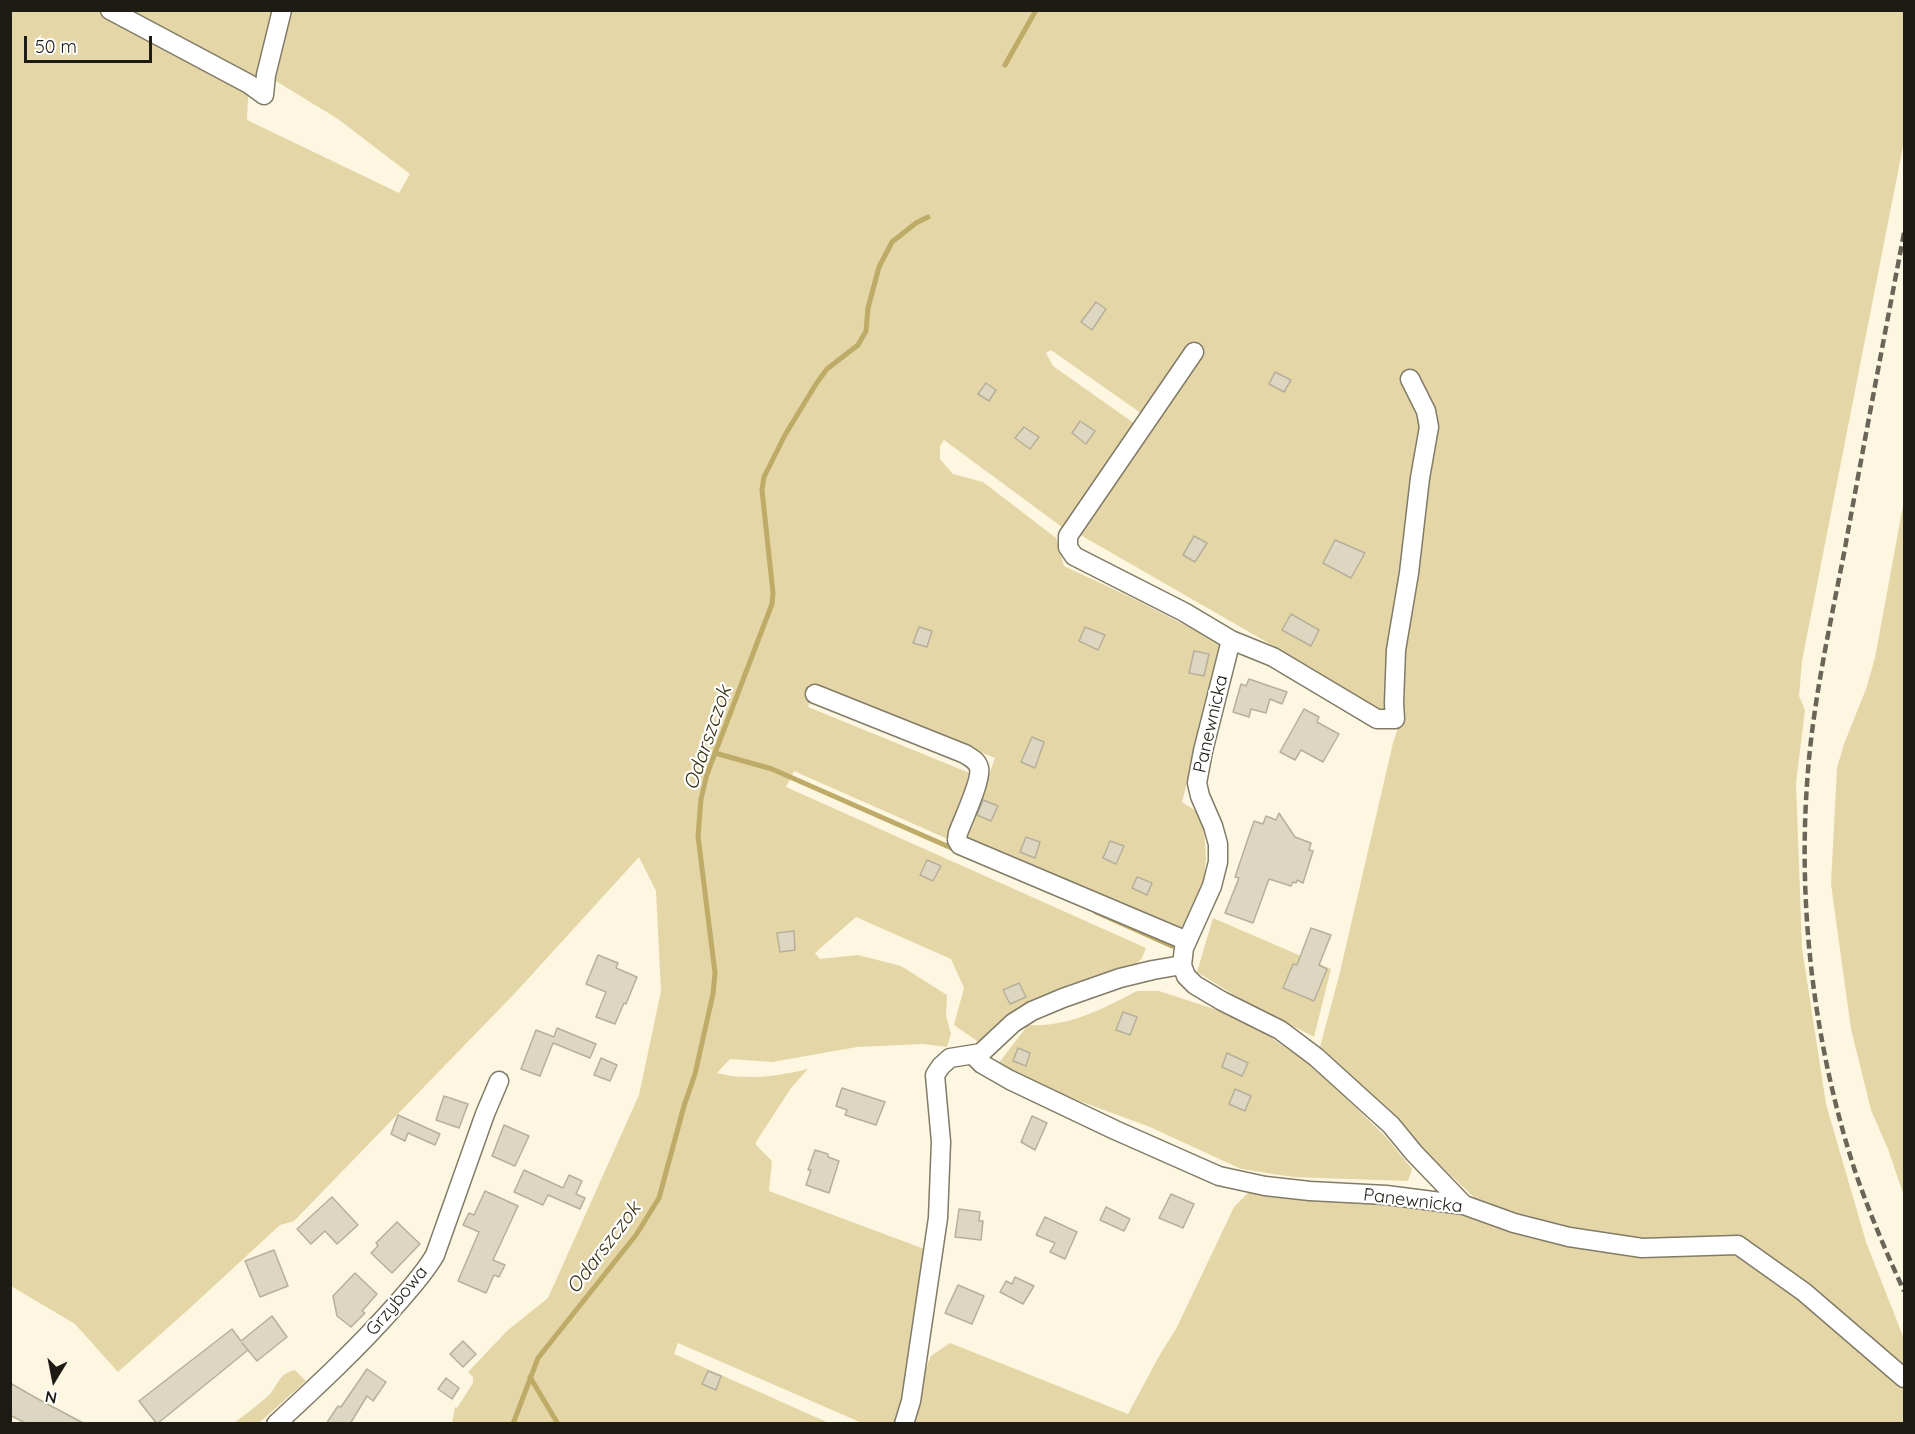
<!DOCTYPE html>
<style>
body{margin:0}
#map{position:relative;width:1915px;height:1434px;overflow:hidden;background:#fdf6e0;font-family:Quicksand,sans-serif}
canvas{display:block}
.frame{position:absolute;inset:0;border:12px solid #1d1b13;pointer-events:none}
.north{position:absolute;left:24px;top:1350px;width:60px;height:60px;-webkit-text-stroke:4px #fff;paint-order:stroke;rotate:190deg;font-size:16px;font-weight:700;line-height:24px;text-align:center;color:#1d1b13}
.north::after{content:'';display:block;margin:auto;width:21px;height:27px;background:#1d1b13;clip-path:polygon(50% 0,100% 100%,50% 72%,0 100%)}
.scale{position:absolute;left:24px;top:36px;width:128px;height:27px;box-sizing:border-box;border:3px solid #1d1b13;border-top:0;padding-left:8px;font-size:18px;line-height:21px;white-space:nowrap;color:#1d1b13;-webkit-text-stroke:4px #fff;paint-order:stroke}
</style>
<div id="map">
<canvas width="1915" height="1434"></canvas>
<div class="frame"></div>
<div class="north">N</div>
<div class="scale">50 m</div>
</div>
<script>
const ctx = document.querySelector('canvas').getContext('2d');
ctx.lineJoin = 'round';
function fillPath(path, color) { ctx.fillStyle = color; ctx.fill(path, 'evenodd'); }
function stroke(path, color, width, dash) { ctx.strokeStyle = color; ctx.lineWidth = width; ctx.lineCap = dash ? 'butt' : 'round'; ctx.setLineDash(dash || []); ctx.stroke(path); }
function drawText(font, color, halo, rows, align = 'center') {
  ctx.font = font + ' Quicksand,sans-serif'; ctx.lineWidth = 4.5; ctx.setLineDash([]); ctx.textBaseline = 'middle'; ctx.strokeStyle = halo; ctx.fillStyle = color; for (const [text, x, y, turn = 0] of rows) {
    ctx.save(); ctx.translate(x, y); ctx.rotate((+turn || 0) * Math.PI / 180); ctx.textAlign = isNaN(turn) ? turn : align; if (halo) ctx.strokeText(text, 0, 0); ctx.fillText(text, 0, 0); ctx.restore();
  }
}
fillPath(new Path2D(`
 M11 11H1904V141L1802 661 1799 696 1805 710 1796 783 1802 948 1826 1104 1866 1242 1904 1339V1423H912L919 1409 921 1381 931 1356 950 1343 1128 1414 1158 1358 1177 1327 1234 1207 1253 1188 1475 1217 1480 1203 1337 1068 1320 1047 1340 972 1393 743 1401 719 1403 650 1423 418 1388 710 1383 713 1322 680 1317 671 1077 533 1145 416 1051 350 1046 353 1053 366 1138 426 1066 530 944 440 940 446V459L953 474 983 482 1056 538 1064 566 1130 597 1222 644 1182 802 1196 811 1204 823 1206 859 1204 879 1180 932 966 839 995 758 817 685 808 707 972 774 950 840 794 771 786 787 1146 948 1142 958 1136 965 1091 983 980 1043 954 1025 964 988 951 959 856 917 815 953 820 959 858 955 901 966 947 995 946 1015 951 1034 947 1047 923 1044 857 1047 772 1062 730 1059 717 1073C748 1081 777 1076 808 1069L791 1088 756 1142V1145L772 1161 769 1191 927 1250 909 1385 898 1423H862L678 1343 674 1354 829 1423H452L455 1407 457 1408 473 1383V1377L468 1372 508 1330 548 1298 639 1095 661 991 656 891 639 857 516 992 294 1221 280 1225 190 1308 118 1372 75 1324 11 1286ZM266 75 338 119 410 174 399 193 247 120 249 76Z
 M1904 500V1196L1888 1149 1871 1110 1851 1029 1831 884 1837 768 1844 744 1866 689 1875 658Z
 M1213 918 1331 969 1314 1037 1244 1001 1197 972Z
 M1137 991H1159L1217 1010 1263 1032 1316 1069 1386 1137 1412 1169 1408 1181 1293 1177 1241 1169 1150 1127 1066 1096 998 1064 1028 1025C1070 1027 1100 1010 1137 991Z
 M295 1370 306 1381 259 1423H234C245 1414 257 1406 268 1396 278 1387 277 1374 295 1370Z`), '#e4d6a6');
stroke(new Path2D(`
 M1005 65 1036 10
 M715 753 772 769 956 850
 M1096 912 1172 946
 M530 1377 558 1424
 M513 1424 538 1358 636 1235 659 1198 684 1106 695 1074 713 994 715 973 698 836 701 799 707 774 772 604 773 593 762 490 764 477 785 435 816 384 827 369 858 345 866 331 868 308 879 267 892 242 916 223 928 217`), '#beab68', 5);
const building = new Path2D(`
 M1096 302 1106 309 1092 330 1081 322Z
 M1275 372 1291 380 1284 392 1269 384Z
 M986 383 996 390 989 401 978 394Z
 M1080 421 1095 431 1086 444 1072 433Z
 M1024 427 1039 437 1030 449 1015 438Z
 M1194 536 1207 543 1195 562 1183 555Z
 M1335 540 1365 553 1351 578 1323 563Z
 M1291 614 1319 630 1311 646 1282 630Z
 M919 627 932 631 927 647 913 643Z
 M1085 627 1105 635 1098 650 1079 641Z
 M1194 651 1209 654 1204 676 1189 673Z
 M1249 679 1287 692 1282 704 1270 699 1266 713 1251 709 1249 717 1233 712 1241 684 1246 686Z
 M1304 709 1319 717 1317 722 1339 734 1323 762 1301 750 1295 760 1280 752Z
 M1032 737 1044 742 1035 768 1021 762Z
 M983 800 998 806 991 821 977 815Z
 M1279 813 1295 837 1311 843 1309 850 1313 851 1303 883 1297 880 1296 883 1293 882 1291 886 1269 879 1253 923 1225 913 1239 878 1235 877 1254 821 1263 824 1266 816 1276 820Z
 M1026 837 1040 842 1035 858 1020 852Z
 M1110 841 1124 846 1116 864 1103 858Z
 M927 860 941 866 933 881 920 875Z
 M1137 877 1152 883 1147 895 1132 888Z
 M1311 928 1331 935 1319 965 1327 969 1314 1001 1283 988 1293 964 1297 965Z
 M794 931 795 950 780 952 777 933Z
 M598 955 618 963 616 968 637 977 626 1004 624 1003 615 1024 596 1017 606 992 586 984Z
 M1019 983 1026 997 1010 1004 1003 990Z
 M1123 1012 1137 1017 1130 1035 1116 1030Z
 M557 1028 596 1044 590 1058 553 1043 540 1076 521 1069 536 1030 554 1037Z
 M1018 1048 1030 1053 1026 1066 1013 1061Z
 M1227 1053 1248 1063 1242 1076 1222 1067Z
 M601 1058 617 1065 610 1081 594 1075Z
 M842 1088 885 1102 876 1125 845 1115 847 1110 836 1106Z
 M1235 1089 1251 1096 1245 1111 1229 1104Z
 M444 1096 468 1104 459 1128 436 1120Z
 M398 1115 440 1134 435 1145 408 1133 405 1141 391 1134Z
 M1032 1116 1047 1123 1035 1150 1021 1142Z
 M504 1125 529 1136 515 1166 492 1156Z
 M815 1150 828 1154V1157L839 1161 829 1193 806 1185 811 1170H808Z
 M524 1170 563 1188 569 1175 582 1181 576 1194 585 1198 580 1209 548 1195 543 1205 514 1192Z
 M485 1191 518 1206 493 1260 505 1265 499 1277 494 1275 486 1293 458 1281 479 1232 463 1225 469 1213 474 1215Z
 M1171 1194 1194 1204 1183 1228 1159 1218Z
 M332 1197 358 1225 337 1244 325 1231 311 1244 297 1229Z
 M1106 1207 1130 1219 1124 1231 1100 1220Z
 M959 1209 980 1212 979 1221H983L981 1240 955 1237Z
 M1045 1217 1077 1232 1065 1259 1050 1252 1055 1243 1036 1235Z
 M397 1222 420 1244 392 1273 371 1253 378 1246 376 1243Z
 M274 1250 288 1286 260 1297 245 1261Z
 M355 1273 377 1294 362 1311 365 1313 351 1327 337 1316 333 1296Z
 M1015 1277 1034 1286 1023 1304 1000 1292 1006 1281 1012 1284Z
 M958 1285 984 1296 972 1324 945 1313Z
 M272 1316 287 1337 257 1361 242 1343 248 1350 157 1424 139 1401 232 1329 241 1341Z
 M463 1341 476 1354 463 1367 450 1354Z
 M367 1369 386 1382 373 1401 367 1396 350 1424H326L338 1406 341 1407Z
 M708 1371 721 1376 716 1390 702 1384Z
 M446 1378 459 1388 452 1399 438 1389Z
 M10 1383 38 1399 85 1424H27L10 1415Z`);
fillPath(building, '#ddd7c1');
stroke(building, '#b6b09b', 1.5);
const minor = new Path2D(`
 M110 10 249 84 264 95 266 75 282 10
 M1194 352 1068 536V547L1074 556 1184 612 1231 640
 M1410 379 1426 411 1429 427 1420 478 1409 573 1396 650 1394 703 1395 719H1377L1273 657 1231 640 1203 751 1197 783 1200 796 1213 826 1218 844V862L1212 886 1184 948 1182 965 1186 976 1195 985 1222 1001 1280 1030 1316 1057 1391 1125 1414 1153 1464 1205
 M815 694 965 754C971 758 977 760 979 768 982 779 963 820 958 833L957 840 960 845 1187 941
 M973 1055 982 1064 1010 1080 1115 1130 1219 1176 1265 1186 1310 1191 1386 1195 1464 1205 1514 1223 1569 1237 1642 1248 1738 1245 1804 1292 1904 1378
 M276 1424C317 1386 358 1348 395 1306 409 1290 424 1274 435 1255L485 1114 499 1081
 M904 1424 911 1401 938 1218 941 1142 935 1075 941 1066 950 1058 981 1053 1013 1023 1032 1011 1063 998 1120 978 1153 970 1182 965`);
stroke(minor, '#817b67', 21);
stroke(minor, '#fff', 18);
stroke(new Path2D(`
 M1904 233C1884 338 1864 443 1845 548 1830 626 1812 705 1807 784 1798 913 1815 1048 1855 1171 1869 1212 1886 1252 1904 1291`), '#696558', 4.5, [9, 4.5]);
drawText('18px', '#1d1b13', '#fff', [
 ["Panewnicka",1211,724,-77],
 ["Panewnicka",1413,1201,7],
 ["Grzybowa",397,1301,-50]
]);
drawText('italic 20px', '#3a3113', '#fff', [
 ["Odarszczok",708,738,-71],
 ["Odarszczok",604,1248,-53]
]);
</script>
